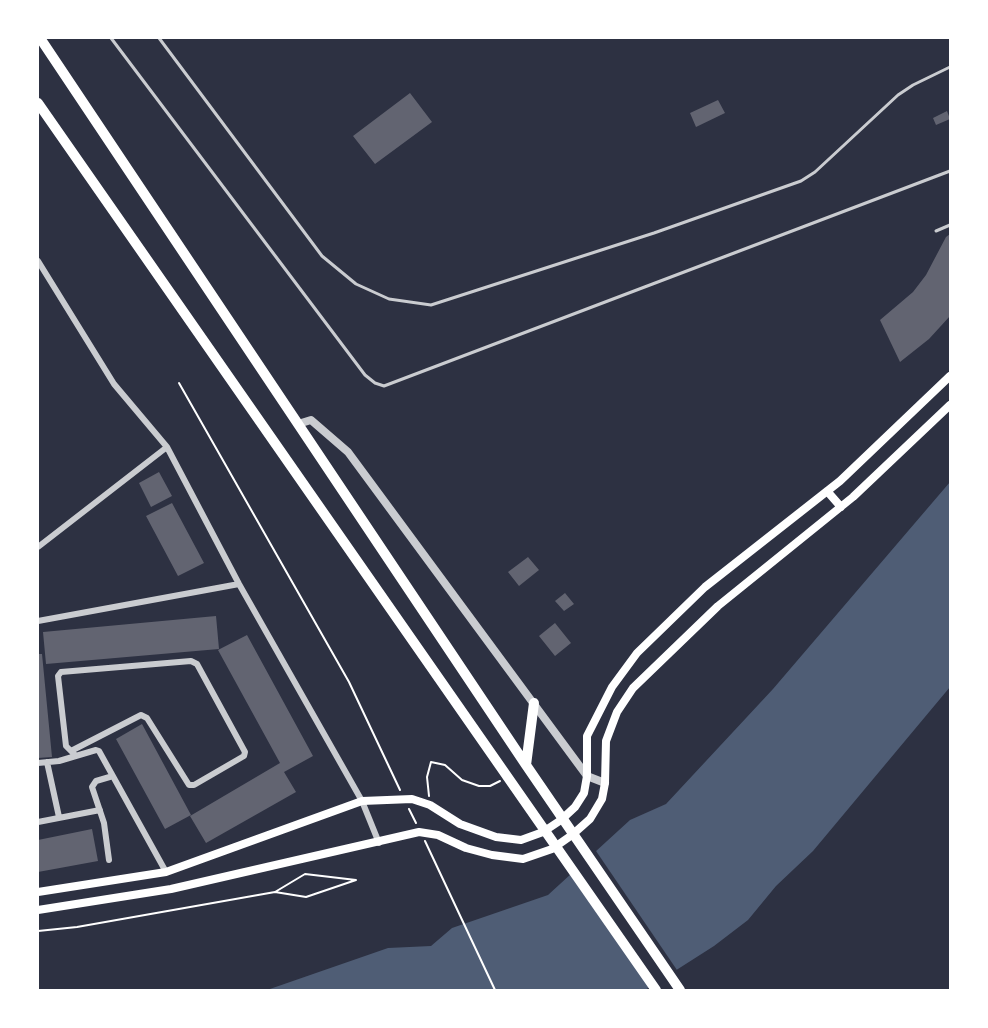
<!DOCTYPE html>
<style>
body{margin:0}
#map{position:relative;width:988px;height:1028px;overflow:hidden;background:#2d3142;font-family:Inter,sans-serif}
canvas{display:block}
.frame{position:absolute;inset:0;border:39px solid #fff;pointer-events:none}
</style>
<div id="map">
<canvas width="988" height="1028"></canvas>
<div class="frame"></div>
</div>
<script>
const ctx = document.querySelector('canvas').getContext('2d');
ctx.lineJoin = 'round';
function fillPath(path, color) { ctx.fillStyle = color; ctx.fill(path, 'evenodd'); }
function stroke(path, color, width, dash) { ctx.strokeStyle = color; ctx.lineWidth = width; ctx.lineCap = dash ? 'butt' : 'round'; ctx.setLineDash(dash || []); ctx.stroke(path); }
fillPath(new Path2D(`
 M950 482V687L813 851 776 886 748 920 714 946 645 990H267L388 948 431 946 452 928 548 895 630 820 666 804 773 689Z`), '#4f5d75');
fillPath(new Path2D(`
 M594 848 679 973 651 990 568 872Z`), '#2d3142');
fillPath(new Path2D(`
 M410 93 432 122 375 164 353 136Z
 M718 100 725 113 696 127 690 113Z
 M947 111 950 119 936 125 933 118Z
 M950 234V316L929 339 900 362 880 320 913 292 926 275 946 237Z
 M159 472 172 496 151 507 139 483Z
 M172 503 204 563 178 576 146 516Z
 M528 557 539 570 519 586 508 572Z
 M565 593 574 604 564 611 555 601Z
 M216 616 219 649 46 664 43 632Z
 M555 623 571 643 555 656 539 636Z
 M247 635 313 756 284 772 296 792 206 843 190 816 280 763 218 650Z
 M38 654H42L52 757 38 758Z
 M142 724 191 815 165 829 116 739Z
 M92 829 98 861 38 872V840Z`), '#626471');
stroke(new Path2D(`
 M179 383 349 682 400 790
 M429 796 427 777 431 762 445 765 462 780 479 786H490L500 781
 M409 809 416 823
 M425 841 495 990
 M38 931 77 927 275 892 306 897 356 880 305 874 275 892`), '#fff', 2);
stroke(new Path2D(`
 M111 38 365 375 375 383 384 386 950 171
 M159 38 322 256 356 284 389 299 431 305 654 233 801 181 815 172 898 95 913 85 950 67
 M936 231 950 225`), '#caccd0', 3);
stroke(new Path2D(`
 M38 261 114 384 167 447 239 584 362 801 379 843
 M38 547 167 447
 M38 621 239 584
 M71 751 141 715 147 718 189 785H194L244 756 245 752 197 664 191 661 61 672 58 676 66 746 76 756
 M47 762 59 817
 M38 763 59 761 96 750 99 751 166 872
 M38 822 100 810
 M109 860 104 823 92 787 96 781 113 776`), '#caccd0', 6);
stroke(new Path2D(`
 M298 424 311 420 348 452 587 776 605 783`), '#caccd0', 8);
stroke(new Path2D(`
 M827 491 841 507
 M38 892 166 872 362 801 412 799 430 805 460 824 496 837 521 840 543 832 561 820 575 807 584 793 587 776V736L612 687 637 653 705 587 840 481 950 376
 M38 910 171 889 419 832 438 835 466 848 492 855 523 859 552 849 572 835 590 819 602 799 605 783 606 741 617 712 633 688 718 606 853 497 950 405`), '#fff', 8);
stroke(new Path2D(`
 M40 38 526 765 680 990
 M38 103 656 990
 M526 765 534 703`), '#fff', 10);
</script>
